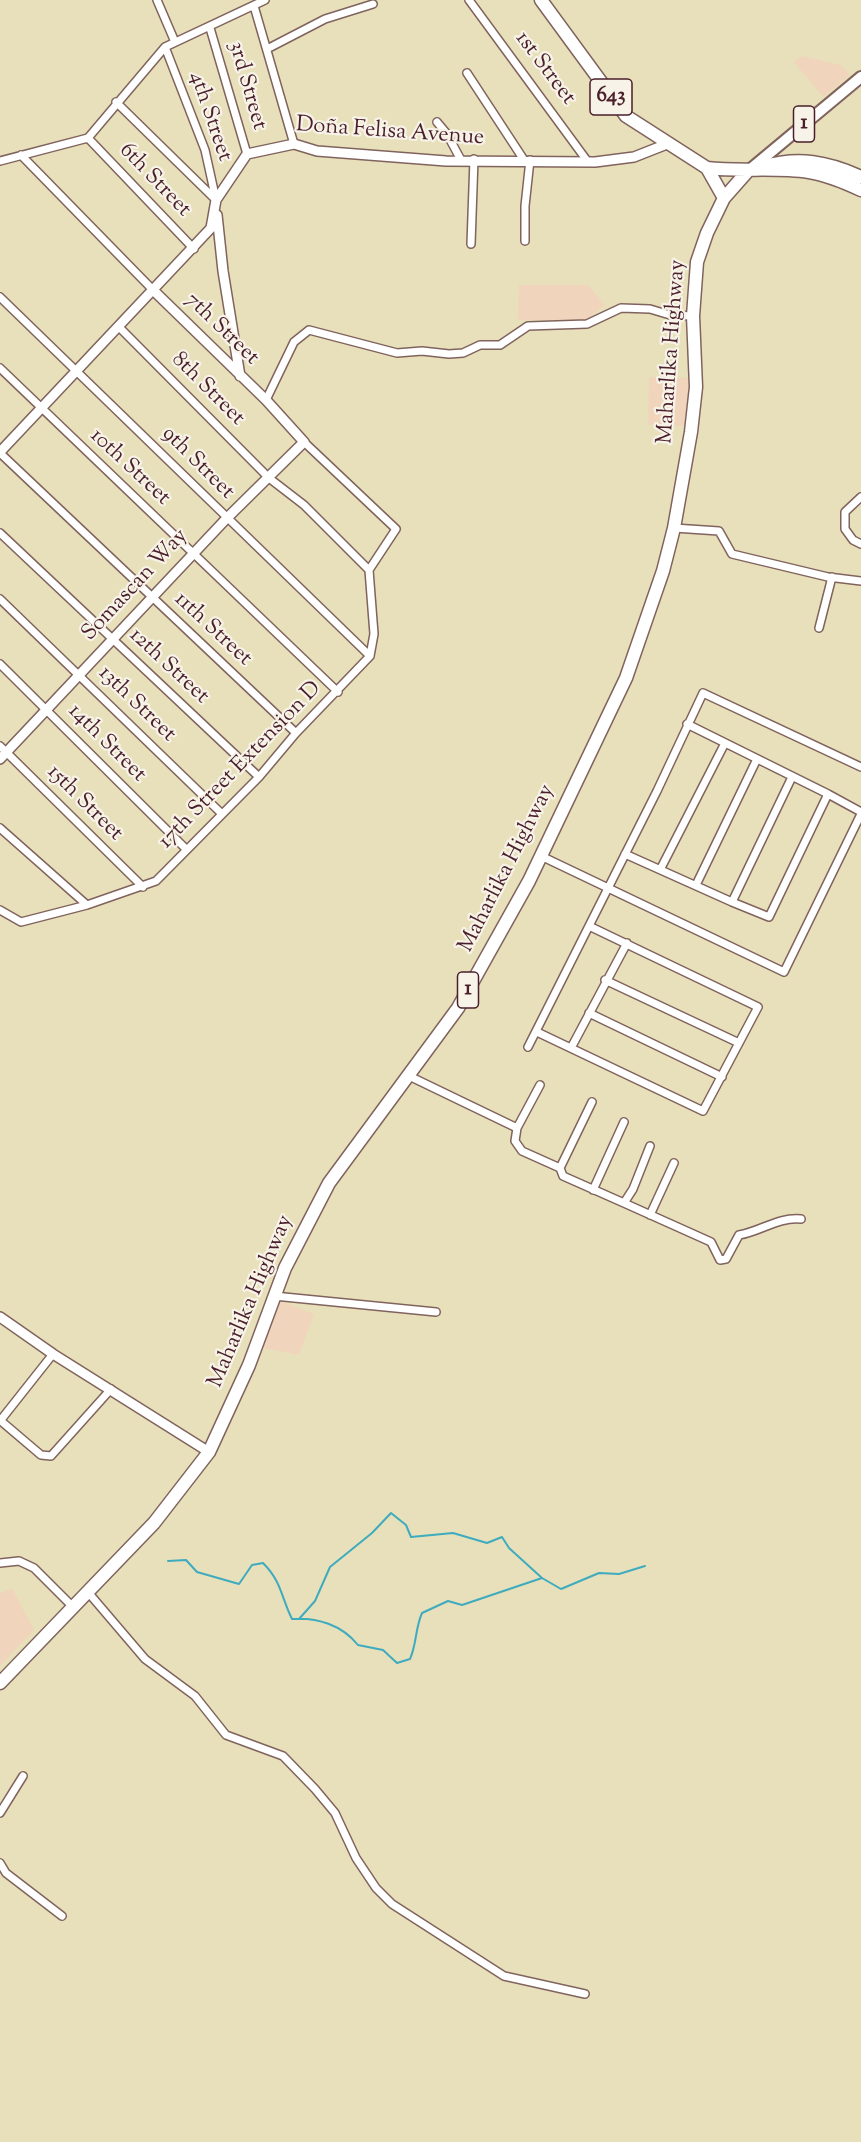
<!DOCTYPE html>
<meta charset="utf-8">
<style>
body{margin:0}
canvas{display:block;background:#e7e0ba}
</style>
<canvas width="861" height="2142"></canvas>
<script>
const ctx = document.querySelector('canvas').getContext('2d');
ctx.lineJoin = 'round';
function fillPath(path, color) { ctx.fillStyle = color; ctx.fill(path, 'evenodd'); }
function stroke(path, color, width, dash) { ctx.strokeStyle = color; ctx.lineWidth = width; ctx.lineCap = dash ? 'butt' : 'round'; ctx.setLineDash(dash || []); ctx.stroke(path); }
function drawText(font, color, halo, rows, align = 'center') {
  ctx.font = font + ' "Sorts Mill Goudy",serif'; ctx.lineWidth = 4.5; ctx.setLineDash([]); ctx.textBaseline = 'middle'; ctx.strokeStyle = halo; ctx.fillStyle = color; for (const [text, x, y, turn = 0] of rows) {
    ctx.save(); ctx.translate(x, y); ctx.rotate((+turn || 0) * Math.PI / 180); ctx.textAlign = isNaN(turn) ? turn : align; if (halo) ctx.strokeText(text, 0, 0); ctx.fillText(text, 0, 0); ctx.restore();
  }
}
fillPath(new Path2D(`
 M802 56 841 65 850 75 823 97 794 62Z
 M519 285H588L605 305 586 320H518Z
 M649 377 689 378V426L648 425Z
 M281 1301 314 1314 299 1355 263 1348Z
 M12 1588 34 1630 0 1666V1593Z`), '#f0d5bc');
stroke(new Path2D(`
 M168 1561 186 1560 197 1572 239 1584 252 1565 263 1563C282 1582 281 1597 292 1619 317 1617 342 1625 358 1645L383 1650 397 1663 410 1659C417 1643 415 1629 422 1613L448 1601 462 1605 542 1578 561 1589 599 1573 619 1574 645 1566
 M299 1619 315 1601 330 1567 372 1533 391 1513 406 1525 411 1537 453 1533 487 1543 502 1537 509 1548 542 1578`), '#3fabbe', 2);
const street = new Path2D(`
 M157 0 175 42
 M469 0 588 162
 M254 6 294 144
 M210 28 247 154
 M165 47 205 150 216 200
 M267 49 325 19 373 4
 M467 73 524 160
 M116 102 215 199
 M437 122 447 134 461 160
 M88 138 194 249
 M21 155 153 290
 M0 161 88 138 165 47 265 0
 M525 241V206L530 160
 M471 244 474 159
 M0 297 370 656
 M120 328 269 478 304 505 369 570
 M0 368 338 692
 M266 400 294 342 309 330 397 353 422 351 449 354 463 353 480 345H500L528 326 587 324 621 308 650 309 670 315 693 316
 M0 453 296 733
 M861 497 845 512V529L853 540 861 544
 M674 528 719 531 732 554 828 577 861 581
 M0 533 259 777
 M0 599 221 813
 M819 628 832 577
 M0 664 186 849
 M687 724 828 794 769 917 732 902 792 777
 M0 746 143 887
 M828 794 861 812
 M0 828 87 905
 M625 854 732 902
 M541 856 784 972 861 814
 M661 868 725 743
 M696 885 757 759
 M0 910 21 922 87 905 156 881 259 777 296 733 370 656 374 634 369 570 396 529 304 442
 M605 980 739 1043
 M589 1013 722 1077
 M537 1032 703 1111 758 1007 589 926
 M528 1047 657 791 703 693 861 767
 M571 1048 627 943
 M407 1075 517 1128
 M540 1085 517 1128 515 1141 522 1151 560 1168 592 1102
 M560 1168 563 1176 624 1203 633 1189 650 1146
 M593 1190 624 1122
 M624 1203 711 1242 720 1260 726 1259 739 1235C762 1231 777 1217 801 1219
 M650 1215 674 1163
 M274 1296 436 1312
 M0 1421 53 1354
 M1 1421 41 1455 51 1456 111 1389
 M0 1563 19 1561 34 1568 72 1606
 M87 1591 145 1659 195 1696 226 1735 283 1756 315 1789 335 1813 356 1858 376 1888 392 1904 504 1976 585 1994
 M0 1813 23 1776
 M0 1863 6 1873 62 1916`);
const secondary = new Path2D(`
 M217 215 223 271 240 376
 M0 452 211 228 216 200 247 154 294 144 317 151 446 161 595 162 634 157 667 144
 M0 759 226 519 304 442 266 400 153 290
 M0 1317 53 1354 209 1452`);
const primary = new Path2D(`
 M747 172 861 77`);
const highway = new Path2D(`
 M541 0 626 116 707 168 724 198
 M763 167C798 156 828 162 861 177
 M707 168C741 172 775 167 809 172 828 175 844 182 861 190
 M0 1683 154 1523 209 1452 249 1365 285 1268 329 1183 458 1008 529 881 626 678 663 571 674 528 691 432 696 387 693 316 697 262 707 233 724 198 747 172`);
stroke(street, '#81635d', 10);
stroke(secondary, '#81635d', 12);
stroke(primary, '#81635d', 14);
stroke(highway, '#81635d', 15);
stroke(street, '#fff', 7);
stroke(secondary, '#fff', 9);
stroke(primary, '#fff', 10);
stroke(highway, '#fff', 12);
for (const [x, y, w] of [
 [611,97,42],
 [804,124,21],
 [468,990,21]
]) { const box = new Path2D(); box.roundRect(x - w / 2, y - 18, w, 36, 4.5); ctx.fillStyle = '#f7f3e8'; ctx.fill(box); stroke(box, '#4a1f2b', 1.5); }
drawText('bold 21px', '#4a1f2b', null, [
 ["643",611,97],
 ["1",804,124],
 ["1",468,990]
]);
drawText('22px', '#4a1f2b', '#f7f3e8', [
 ["1st Street",544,69,53],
 ["3rd Street",246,86,74],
 ["4th Street",209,117,71],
 ["Doña Felisa Avenue",390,133,4],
 ["6th Street",154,181,46],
 ["7th Street",221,330,44],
 ["Maharlika Highway",673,352,-86],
 ["8th Street",207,390,45],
 ["9th Street",197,464,45],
 ["10th Street",129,468,43],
 ["Somascan Way",136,586,-47],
 ["11th Street",212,630,43],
 ["12th Street",168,667,43],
 ["13th Street",136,705,44],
 ["14th Street",106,744,45],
 ["17th Street Extension D",241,766,-46],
 ["15th Street",84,804,45],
 ["Maharlika Highway",508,869,-63],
 ["Maharlika Highway",252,1302,-67]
]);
</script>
